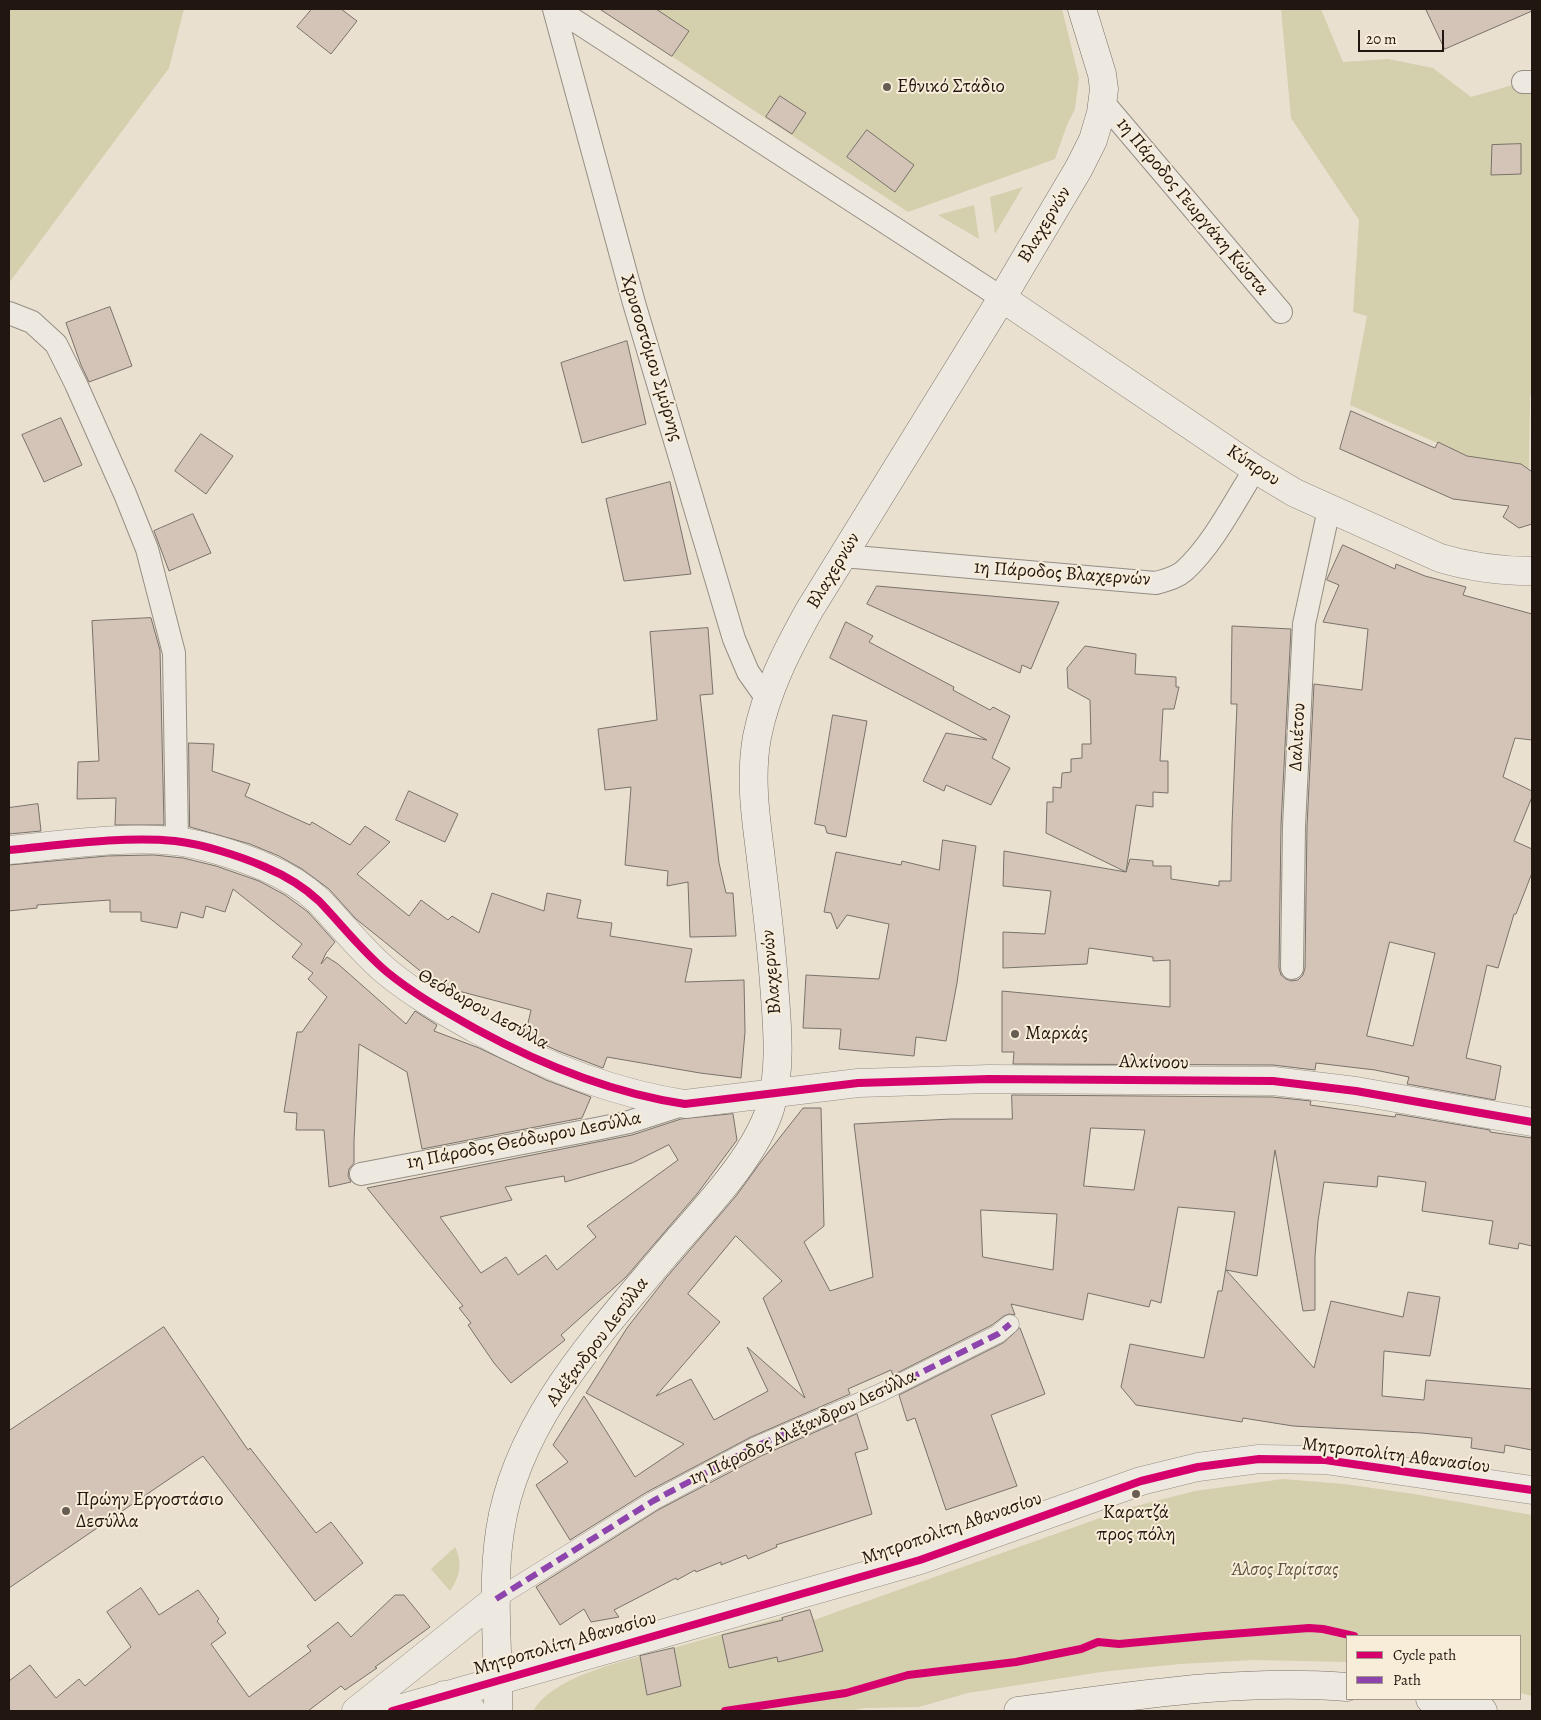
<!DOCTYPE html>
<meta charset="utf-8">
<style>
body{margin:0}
#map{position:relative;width:1541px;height:1720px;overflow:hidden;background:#eae0d0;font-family:Alegreya,serif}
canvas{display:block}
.frame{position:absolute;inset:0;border:10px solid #221710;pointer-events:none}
.legend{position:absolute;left:1346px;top:1635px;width:175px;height:65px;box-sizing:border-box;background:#f8edd9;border:1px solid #a29789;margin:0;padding:6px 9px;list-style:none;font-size:15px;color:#221710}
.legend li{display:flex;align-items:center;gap:10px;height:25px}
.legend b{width:25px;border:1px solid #a29789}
.scale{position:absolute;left:1358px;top:30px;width:86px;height:22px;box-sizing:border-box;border:2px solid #221710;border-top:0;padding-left:6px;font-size:15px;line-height:18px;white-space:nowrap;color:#221710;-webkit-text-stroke:4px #f8edd9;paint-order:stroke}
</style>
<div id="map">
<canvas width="1541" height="1720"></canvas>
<div class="frame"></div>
<ul class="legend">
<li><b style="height:6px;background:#d6006c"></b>Cycle path</li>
<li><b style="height:6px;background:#8e44ad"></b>Path</li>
</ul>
<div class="scale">20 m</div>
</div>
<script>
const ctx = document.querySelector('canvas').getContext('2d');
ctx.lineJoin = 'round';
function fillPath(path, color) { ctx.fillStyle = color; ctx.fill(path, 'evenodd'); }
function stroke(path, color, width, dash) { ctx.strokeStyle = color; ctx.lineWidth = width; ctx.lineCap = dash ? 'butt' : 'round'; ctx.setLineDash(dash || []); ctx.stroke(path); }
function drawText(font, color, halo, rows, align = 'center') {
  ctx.font = font + ' Alegreya,serif'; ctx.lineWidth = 4; ctx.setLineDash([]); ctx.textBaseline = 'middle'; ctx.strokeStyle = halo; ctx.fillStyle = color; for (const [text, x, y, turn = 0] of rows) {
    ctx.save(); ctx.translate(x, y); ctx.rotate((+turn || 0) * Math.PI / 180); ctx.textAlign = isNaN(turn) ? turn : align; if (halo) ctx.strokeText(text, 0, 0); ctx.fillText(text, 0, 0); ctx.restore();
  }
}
fillPath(new Path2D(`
 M9 9H184L169 68 9 283Z
 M600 9H1062L1079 78 1075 109 1067 125 1055 159 908 212Z
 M1281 9H1321L1343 62 1388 59 1433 68 1471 97 1523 82H1532V395L1530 396 1529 469 1505 462 1467 456 1350 405 1367 316 1353 312 1359 220 1291 118Z
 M1023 187 995 234 990 197Z
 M974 205 979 239 938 215Z
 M1283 1479 1344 1484 1414 1494 1532 1515V1696L1520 1693V1636H1347V1662L1254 1660 1180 1664 1101 1672 968 1693 919 1707 865 1708 849 1711H533C557 1672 635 1659 677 1647 721 1634 766 1622 810 1610L814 1620 1128 1508 1195 1491Z
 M455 1547C463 1562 460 1577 450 1591L431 1569Z`), '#d4cfad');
const building = new Path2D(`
 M312 9H341L357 21 331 54 297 27Z
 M600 9H656L689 31 672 56Z
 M1426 9H1532V11L1445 49Z
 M780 96 806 113 792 134 766 117Z
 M867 130 914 165 895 192 847 157Z
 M1521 144V174L1491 175 1492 145Z
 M110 307 132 366 89 382 81 365 66 323Z
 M627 341 646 424 582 443 561 363Z
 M1351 411 1435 448 1438 442 1467 456 1521 464 1531 471 1532 469V524L1519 528 1503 517 1509 506 1453 499 1340 449Z
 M61 418 82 465 44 482 22 435Z
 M201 434 233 456 206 494 175 471Z
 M670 482 691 574 624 581 606 499Z
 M193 514 211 553 169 571 154 531Z
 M1343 545 1395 569 1396 564 1425 576 1466 587 1463 595 1532 614V740L1515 738 1503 777 1532 791V797L1514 841 1532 849V873L1516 914H1514L1498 968 1487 965 1466 1058 1501 1066 1495 1100 1407 1084 1409 1077 1375 1070 1316 1063 1315 1070 1273 1065 1013 1064 1014 1052H1002V991L1170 1007V960L1153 961V957L1089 948 1087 964 1003 968V932L1045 934 1051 891 1003 886 1004 851 1126 872 1046 833 1047 802H1053V787L1061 788 1062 773 1071 772V759L1082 758V744H1091L1090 700 1068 688 1067 668 1085 646 1136 654 1135 674 1176 677V687H1179L1174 709H1163L1160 761H1168V793L1153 792V807L1136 805 1126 872 1130 859 1153 861V866H1171V879L1219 886V881H1231L1232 825 1237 704H1231L1232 626 1291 629 1281 825 1279 968 1281 975 1286 979 1291 981 1298 980 1303 975 1305 968 1307 826 1314 684 1362 690 1368 629 1323 622 1339 585 1327 580ZM1390 942 1435 953 1413 1046 1367 1036Z
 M877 586 1059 602 1031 669 1022 665 1020 673 867 604Z
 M151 618 160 650 164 825H115L116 798 77 799 78 762 99 761 92 621Z
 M846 622 873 636 869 642 954 687 953 690 990 710 993 707 1010 716 992 758 1010 768 991 805 946 785 944 791 923 781 946 733 987 740 830 658Z
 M708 628 713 694 700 695 719 863 726 893H733L736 936 690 937 688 882 667 886 668 871 625 865 631 787 605 790 598 729 657 720 650 632Z
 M833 715 867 721 846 837 827 833 825 826 815 824Z
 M189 743 214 744 212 771 250 784 245 796 310 825 312 822 350 845 365 826 390 842 357 874 409 916 421 900 448 920 452 916 479 933 492 893 544 911 547 893 581 900 577 918 612 923 610 936 692 949 685 982 744 980 745 1032 741 1078 700 1073 607 1057 603 1068 558 1051 525 1036 531 1010 447 988 424 974 381 939 356 919 329 889 302 869 279 856 250 844 190 827Z
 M409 791 458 814 445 842 396 820Z
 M38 804 41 831 9 834V808Z
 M943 840 976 846 957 983 946 1041 916 1037 914 1056 839 1049 841 1029 803 1028 806 975 879 979 889 924 847 915 837 929 831 913 824 912 836 852 901 865 902 861 939 870Z
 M154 855 183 858 216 866 259 881 285 895 308 912 335 942 326 953 321 964 327 957 338 964 406 1024 415 1011 437 1025 434 1031 479 1048 546 1080 591 1097 582 1118 422 1149 407 1072 359 1044 354 1141V1163L349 1169 348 1176 351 1182 329 1187 324 1130H296L297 1113 284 1112 297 1032H302L327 997 308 979 313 973 292 957 302 944 233 889 225 912 206 906 203 918 181 912 177 928 141 921V912H110V900L37 905V908L9 911V865L107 856Z
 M1012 1095 1272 1097 1311 1101 1310 1105 1395 1117 1396 1114 1490 1130V1132L1532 1138V1246L1519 1243 1518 1249 1489 1244 1493 1221 1422 1211 1426 1182 1378 1176 1377 1187 1324 1182 1318 1221 1315 1256V1310L1303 1311 1275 1150 1257 1276 1226 1270 1314 1368 1331 1301 1403 1317 1408 1292 1440 1297 1430 1356 1384 1351 1382 1396 1424 1400 1426 1380 1532 1389V1450L1505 1445 1504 1453 1471 1448 1472 1438 1422 1433 1293 1426 1243 1418 1242 1422 1136 1405 1121 1387 1130 1344 1204 1358 1218 1291H1222L1235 1212 1178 1207 1161 1303 1151 1300 1149 1307 1088 1293 1083 1320 1011 1304 1015 1315 1009 1314 1004 1316 992 1325 893 1375 891 1370 848 1389 850 1394 751 1437 647 1492 570 1540 536 1485 568 1462 553 1445 584 1396 635 1477 684 1444 586 1393 627 1328 666 1278 736 1196 763 1159 803 1108H821L824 1226 804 1242 830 1291 873 1277 854 1124 951 1119H1012ZM1091 1128 1145 1130 1134 1190 1084 1186ZM981 1210 1057 1214 1053 1270 983 1257ZM736 1236 782 1281 763 1298 805 1398 747 1347 768 1391 714 1420 691 1379 656 1396 720 1322 688 1294Z
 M733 1114 737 1140 697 1194 626 1277 561 1335 565 1340 511 1383 494 1363 468 1325 471 1323 459 1308 463 1306 367 1188 632 1135 681 1119ZM669 1145 678 1160 587 1226 596 1237 557 1270 546 1255 518 1275 506 1257 481 1273 440 1217 512 1200 505 1187 564 1176 565 1182 632 1163Z
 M164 1327 248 1450 250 1448 316 1533 331 1522 363 1563 315 1601 203 1456 9 1588V1431Z
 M1020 1328 1045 1394 991 1415 1017 1486 946 1510 915 1418 907 1421 899 1395 1003 1343Z
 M857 1414 868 1449 855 1453 872 1514 776 1545 777 1547 748 1559 746 1555 721 1565V1562L696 1572 695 1570 677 1580 676 1578 614 1610 619 1617 591 1622 584 1609 560 1625 536 1587 658 1510 761 1456Z
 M141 1588 159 1615 198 1590 219 1619 217 1621 226 1633 211 1644 249 1697 311 1651 307 1646 338 1622 351 1637 395 1595H404L430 1627 375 1667 377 1668 345 1690 341 1686 308 1711H9V1681L30 1665 56 1698 79 1679 85 1686 131 1647 107 1612Z
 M810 1610 823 1651 778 1662 777 1657 729 1668 722 1635 783 1620 782 1618Z
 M674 1648 681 1686 647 1695 640 1656Z`);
fillPath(building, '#d4c4b8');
stroke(building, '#79726a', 1);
const pedestrian = new Path2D(`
 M496 1599 653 1501 756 1446 880 1393 998 1334 1010 1324`);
const minor = new Path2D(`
 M554 9 634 303 734 639 748 672 767 699
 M557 9 1002 298
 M1523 82H1532
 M1103 102 1281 312
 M9 313 32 322 56 344 76 384 125 494 147 549 174 653 177 841
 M843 556 1156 583C1166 580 1176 578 1184 571 1212 546 1235 501 1255 469
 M1292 968 1294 826 1304 624 1329 509
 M361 1174 601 1128 629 1122 685 1104`);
const tertiary = new Path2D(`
 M1002 298 1255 469 1295 493 1440 558C1470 567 1501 571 1532 571
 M9 850C62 845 122 836 175 841 202 844 240 856 265 867 284 875 304 887 319 901 342 925 362 951 387 972 415 995 446 1012 476 1029 542 1065 611 1093 685 1104L858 1083 989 1079 1273 1081 1356 1091 1532 1122
 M444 1695 472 1711
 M356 1711 496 1599
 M392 1711 920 1560 1141 1481 1198 1467 1259 1459 1325 1460 1532 1490`);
const secondary = new Path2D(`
 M1430 1699 1483 1711
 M498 1711C499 1652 491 1589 500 1531 516 1422 597 1336 665 1255 700 1213 753 1161 770 1109 782 1069 777 1024 774 983 771 939 765 895 760 851 755 813 750 775 757 737 766 691 787 650 810 609L1002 298 1079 168 1093 140 1101 113 1104 89 1102 74 1082 9
 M1018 1711C1126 1697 1237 1678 1347 1687`);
stroke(pedestrian, '#958e84', 19);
stroke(minor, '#958e84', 24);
stroke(tertiary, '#958e84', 29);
stroke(secondary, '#79726a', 29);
stroke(pedestrian, '#ede8e0', 18);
stroke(minor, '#ede8e0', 22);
stroke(tertiary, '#ede8e0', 28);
stroke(secondary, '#ede8e0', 28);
stroke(new Path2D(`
 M496 1599 653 1501 756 1446 880 1393 998 1334 1010 1324`), '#8e44ad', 6, [12, 6]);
stroke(new Path2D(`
 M9 850C62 845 122 836 175 841 202 844 240 856 265 867 284 875 304 887 319 901 342 925 362 951 387 972 415 995 446 1012 476 1029 542 1065 611 1093 685 1104L858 1083 989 1079 1273 1081 1356 1091 1532 1122
 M392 1711 920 1560 1141 1481 1198 1467 1259 1459 1325 1460 1532 1490
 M725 1711 846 1693 908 1675 1016 1662 1081 1649 1098 1642 1119 1644 1205 1636 1309 1628 1323 1629 1354 1636`), '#d6006c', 8);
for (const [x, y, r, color] of [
 [887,87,5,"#685d53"],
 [1015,1034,5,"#685d53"],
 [1136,1494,5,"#685d53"],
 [66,1511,5,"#685d53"]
]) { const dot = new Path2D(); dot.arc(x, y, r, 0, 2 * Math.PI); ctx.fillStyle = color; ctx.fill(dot); stroke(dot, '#f8edd9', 2); }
drawText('19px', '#221710', '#f8edd9', [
 ["Εθνικό Στάδιο",897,87],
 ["Μαρκάς",1025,1034],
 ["Πρώην Εργοστάσιο",76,1500],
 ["Δεσύλλα",76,1522],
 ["Καρατζά",1136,1513,"center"],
 ["προς πόλη",1136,1535,"center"]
], 'left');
drawText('19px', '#221710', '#f8edd9', [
 ["1η Πάροδος Γεωργάκη Κώστα",1192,207,50],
 ["Βλαχερνών",1045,225,-59],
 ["Χρυσοστόμου Σμύρνης",651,358,73],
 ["Κύπρου",1253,466,33],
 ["Βλαχερνών",834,571,-59],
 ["1η Πάροδος Βλαχερνών",1062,574,4],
 ["Δαλιέτου",1298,737,-87],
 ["Βλαχερνών",772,972,-95],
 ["Θεόδωρου Δεσύλλα",483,1010,29],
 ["Αλκίνοου",1154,1063,1],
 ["1η Πάροδος Θεόδωρου Δεσύλλα",524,1141,-11],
 ["Αλέξανδρου Δεσύλλα",598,1342,-53],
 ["1η Πάροδος Αλέξανδρου Δεσύλλα",803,1428,-25],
 ["Μητροπολίτη Αθανασίου",1396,1456,7],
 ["Μητροπολίτη Αθανασίου",952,1529,-19],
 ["Μητροπολίτη Αθανασίου",565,1644,-16]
]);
drawText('italic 19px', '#5a523d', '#f8edd9', [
 ["Άλσος Γαρίτσας",1284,1570]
]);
</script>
